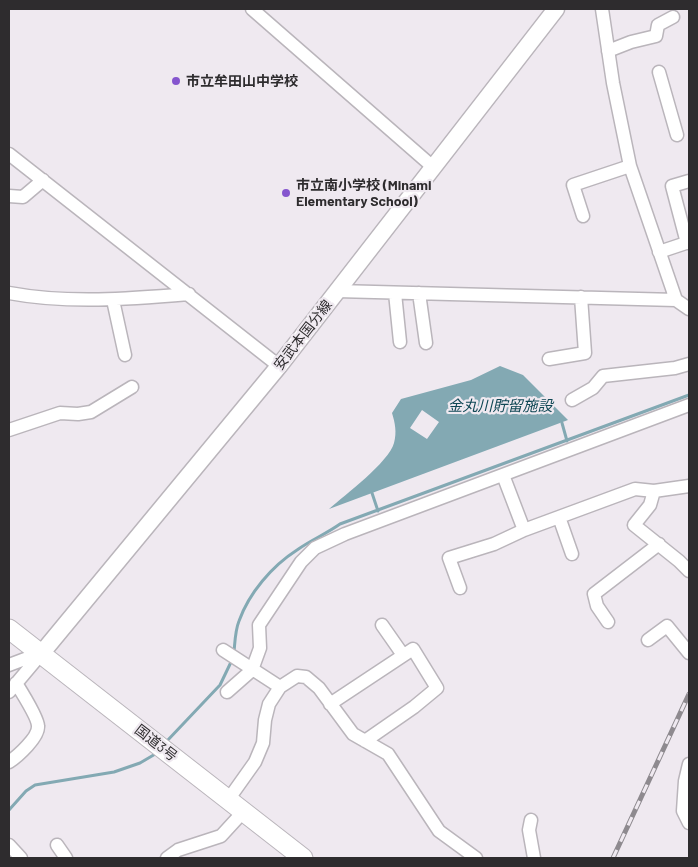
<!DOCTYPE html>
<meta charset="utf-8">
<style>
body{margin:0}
#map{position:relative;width:698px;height:867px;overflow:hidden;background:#efe9f0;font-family:Barlow,sans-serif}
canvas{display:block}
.frame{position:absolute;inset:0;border:10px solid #2e2c2e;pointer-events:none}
</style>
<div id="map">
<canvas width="698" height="867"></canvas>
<div class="frame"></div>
</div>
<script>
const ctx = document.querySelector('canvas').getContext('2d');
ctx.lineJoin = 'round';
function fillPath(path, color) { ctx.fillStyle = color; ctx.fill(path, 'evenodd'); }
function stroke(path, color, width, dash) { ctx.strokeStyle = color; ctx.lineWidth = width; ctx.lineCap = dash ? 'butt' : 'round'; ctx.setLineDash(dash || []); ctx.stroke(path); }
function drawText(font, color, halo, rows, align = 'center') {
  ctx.font = font + ' Barlow,"Noto Sans JP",sans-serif'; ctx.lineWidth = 4.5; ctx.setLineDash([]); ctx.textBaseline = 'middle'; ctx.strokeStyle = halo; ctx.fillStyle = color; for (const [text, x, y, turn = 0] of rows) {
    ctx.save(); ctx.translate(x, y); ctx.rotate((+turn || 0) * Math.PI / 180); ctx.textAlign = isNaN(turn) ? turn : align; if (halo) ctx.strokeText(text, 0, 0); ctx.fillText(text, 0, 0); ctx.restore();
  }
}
fillPath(new Path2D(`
 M500 366 523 375 568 420 329 509C345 495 389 462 394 443 397 432 395 423 392 413L401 399 471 380ZM422 410 439 422 427 439 410 428Z`), '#83a9b3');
stroke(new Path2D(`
 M562 423 567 441
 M372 493 378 511
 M234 652C235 642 235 631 239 621 249 593 272 566 297 550 311 540 326 534 340 524L689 395
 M166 742 220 685 232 660
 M9 810 26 791 35 785 114 772 140 763 157 753`), '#83a9b3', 3);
const minor = new Path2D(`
 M252 9 433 167
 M602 9 613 83 630 166 676 300
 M608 51 631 42 656 36 658 25 673 17
 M659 72 677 135
 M9 154 279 366
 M9 196 23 197 43 180
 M583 216 573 185 630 166
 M687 243 672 186 689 181
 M659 252 689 242
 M337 291 676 300 689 309
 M9 293C68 304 129 299 189 294
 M395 293 400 342
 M419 293 426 343
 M113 300 125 355
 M549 359 585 353 581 297
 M572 400 593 388 603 376 675 368 689 364
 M9 430 60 413 78 414 91 412 132 387
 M503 475 524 530 635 489 654 491
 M689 486 654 491 650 505 634 525 679 561 689 571
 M559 517 572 554
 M460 588 449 558 494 544 524 530
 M608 622 597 606 594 594 659 544
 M382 625 403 655
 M648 640 667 626 689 653
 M223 650 280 687
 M9 665 38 654
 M9 692 41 654
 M227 692 252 670 260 648 259 625 301 562 315 548 345 534 689 405
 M330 704 413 649 437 688 414 707 365 741
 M9 762C18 756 39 737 38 726 38 718 21 691 16 683
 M689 764 685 781 683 811 689 823
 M228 800 255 762 263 743 265 720 269 704 280 687 297 676 306 677 319 688 353 734 388 754 439 831 476 858
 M531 820 529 830 534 858
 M9 845 21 858
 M57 845 66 858
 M167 858 178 850 221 836 243 812`);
const major = new Path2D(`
 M41 654 279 366 556 9`);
const highway = new Path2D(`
 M9 629 303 858`);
stroke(minor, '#bab5bb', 15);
stroke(major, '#bab5bb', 19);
stroke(highway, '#bab5bb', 21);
stroke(minor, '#fff', 12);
stroke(major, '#fff', 16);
stroke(highway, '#fff', 19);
const rail = new Path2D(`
 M613 858 689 694`);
stroke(rail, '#8e8a8f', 5);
stroke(rail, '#efe9f0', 3, [9]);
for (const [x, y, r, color] of [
 [176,81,5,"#8555ce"],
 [286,193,5,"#8555ce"]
]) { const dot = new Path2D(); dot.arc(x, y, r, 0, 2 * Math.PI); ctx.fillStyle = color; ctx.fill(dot); stroke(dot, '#efe9f0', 2); }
drawText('bold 14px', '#2e2c2e', '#efe9f0', [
 ["市立牟田山中学校",186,81],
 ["市立南小学校 (Minami",296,185],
 ["Elementary School)",296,201]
], 'left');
drawText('14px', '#2e2c2e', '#efe9f0', [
 ["安武本国分線",303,335,-52],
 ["国道3号",156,743,38]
]);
drawText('italic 15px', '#0f4754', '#efe9f0', [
 ["金丸川貯留施設",500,406]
]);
</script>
